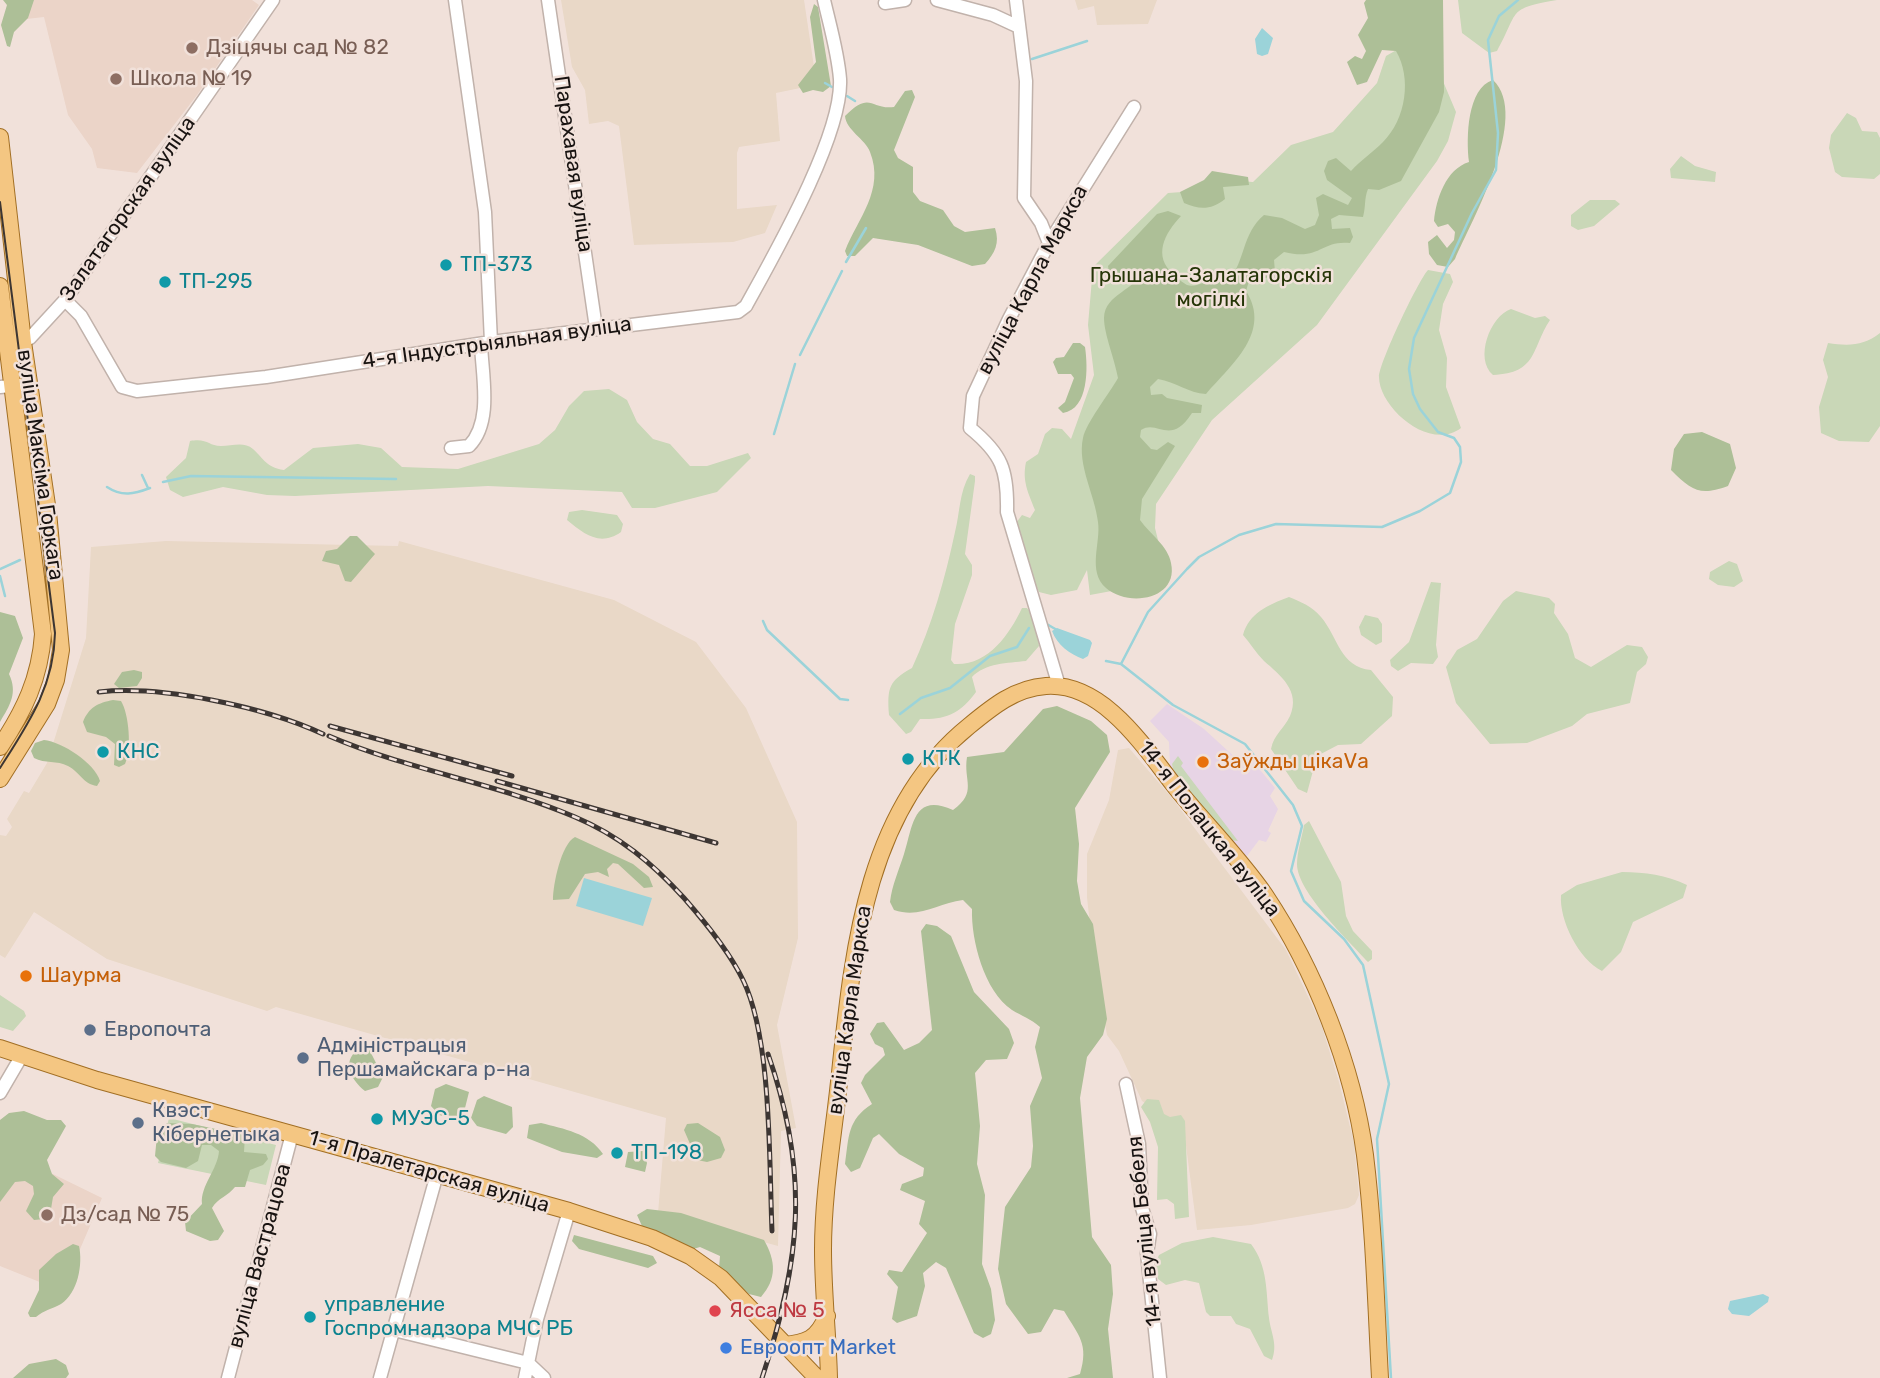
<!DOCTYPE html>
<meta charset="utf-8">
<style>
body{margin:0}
canvas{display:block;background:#f1e1da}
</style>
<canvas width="1880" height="1378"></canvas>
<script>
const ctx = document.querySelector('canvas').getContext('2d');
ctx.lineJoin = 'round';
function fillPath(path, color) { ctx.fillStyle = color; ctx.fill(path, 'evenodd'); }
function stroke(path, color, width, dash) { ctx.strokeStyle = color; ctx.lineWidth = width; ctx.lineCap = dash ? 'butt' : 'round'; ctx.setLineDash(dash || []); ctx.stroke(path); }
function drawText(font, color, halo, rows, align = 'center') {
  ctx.font = font + ' Rubik,sans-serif'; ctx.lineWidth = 5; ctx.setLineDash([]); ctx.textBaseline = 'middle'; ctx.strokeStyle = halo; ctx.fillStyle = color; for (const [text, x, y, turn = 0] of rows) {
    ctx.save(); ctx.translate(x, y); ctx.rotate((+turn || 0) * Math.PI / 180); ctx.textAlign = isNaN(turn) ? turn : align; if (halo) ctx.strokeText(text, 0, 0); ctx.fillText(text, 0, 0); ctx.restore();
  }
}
fillPath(new Path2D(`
 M1167 704 1204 729 1239 761 1247 754 1275 788 1270 796 1278 809 1268 831 1271 833 1266 842 1259 840 1244 860 1170 766 1169 742 1150 721Z`), '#e7d4e5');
fillPath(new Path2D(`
 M561 0H804L816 80 810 86 776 93 780 141 739 147 737 153V209L777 205 765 233 733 242 634 245 619 126 608 121 589 124 585 90 572 67Z
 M1075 0H1157L1148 24 1097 25 1094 6 1078 10Z
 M166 541 398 546 399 541 614 600 696 642 746 708 797 822 798 938 777 1025 796 1128 781 1131 778 1246 658 1213 666 1118 276 1007 267 1011 107 959 34 912 5 958 0 955V835L6 836 12 827 7 819 24 791 29 793 47 763 86 638 91 547Z
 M1129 748 1172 798 1286 950 1321 1024 1339 1082 1354 1143 1359 1195 1355 1204 1348 1208 1251 1225 1197 1230 1184 1130 1142 1101 1119 1051 1107 1035 1095 972 1087 897V854L1109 800 1118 750Z`), '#e9d8c7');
fillPath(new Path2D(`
 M6 0H252L259 5 197 95 137 173 97 168 92 149 68 115 44 17 9 21Z
 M12 1154 102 1198 62 1291 0 1266V1179Z`), '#ebd4c8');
fillPath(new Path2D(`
 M1458 0H1557C1506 9 1520 10 1497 51L1489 53 1462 33Z
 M1400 48 1437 67 1456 112 1448 141 1437 161 1317 325 1212 420 1156 504 1155 528 1165 568 1117 590 1090 595 1087 570 1077 590 1051 595 1039 592 1030 572 1016 523 1022 515 1030 518 1035 510C1028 492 1022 481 1026 462L1038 454 1045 434 1052 428 1062 429 1071 439 1094 375 1088 325 1093 267 1168 193 1196 191 1215 179 1253 182 1291 145 1333 132 1377 83 1386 56Z
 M1847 113 1856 118 1862 131 1877 132 1880 138V174L1874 179 1842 177 1835 172 1829 148 1831 135Z
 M1681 156 1695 166 1716 172 1715 182 1671 178 1670 169Z
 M1590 200H1615L1620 204 1594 226 1578 230 1571 226V215Z
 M1428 270 1450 274 1453 282 1443 304 1439 330 1447 358 1446 387 1461 428C1429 452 1379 407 1379 377 1379 363 1418 281 1428 270Z
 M1511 309 1535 318 1545 316 1550 320C1531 349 1538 373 1493 375 1474 359 1490 316 1511 309Z
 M1880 333V426L1869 442 1839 441 1821 433 1819 407 1828 377 1823 360 1828 343C1848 346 1864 346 1880 333Z
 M609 389 627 400 637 422 653 439 670 444 690 466H707L748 453 751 458 717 492 655 508H632L622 492 488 486 295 496 267 495 223 487 183 497 170 490 166 477 186 458 190 441C208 438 208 446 221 446 232 446 244 441 253 449 265 460 266 467 284 470L313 448 358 444 381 448 402 467 458 469 539 444 555 430 569 406 584 391Z
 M970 474 975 476V481L965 554 972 565V575L955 624 951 660 954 664C988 666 1009 635 1022 608H1027L1036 620 1039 646 1026 661C1008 663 985 663 972 677L976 692C961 713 946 720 920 719L911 732 906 734 889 715C887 687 889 681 912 668 932 625 945 579 955 532 960 513 959 492 970 474Z
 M582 510 617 515 623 524 621 532C600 547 584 534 567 520L569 512Z
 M1729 561 1737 564 1743 581 1734 587 1718 585 1709 579 1710 572Z
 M1431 582 1441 583 1436 645 1438 657 1433 664 1411 663 1398 671 1391 666 1390 660 1409 642Z
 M1516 591 1549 598 1555 604 1554 613 1568 634 1575 658 1591 667 1627 645 1642 647 1648 657 1646 664 1637 672 1630 703 1587 714 1572 726 1527 743 1490 744 1456 703 1446 667 1457 650 1477 639 1503 601Z
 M1289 597C1301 602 1312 606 1321 617 1338 637 1340 667 1371 670L1393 697 1392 716 1361 744 1338 745 1317 756 1307 793 1298 789 1271 749C1274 734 1284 729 1290 716 1301 691 1280 675 1264 661 1256 653 1250 643 1243 635 1249 613 1268 605 1289 597Z
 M1365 615 1378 618 1382 624V642L1376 645 1361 635 1359 627Z
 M1178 756 1183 763 1181 766 1238 841 1229 840 1173 769 1172 764Z
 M1309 821 1341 882 1346 916 1353 931 1372 951V959L1368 962C1349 941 1297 892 1297 864 1297 852 1302 837 1304 825Z
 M1622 872C1645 872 1666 875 1687 885L1683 898 1633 922 1621 952 1602 971C1579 960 1559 920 1561 895L1577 885Z
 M0 995 24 1011 26 1016 13 1031 0 1027Z
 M1147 1099 1159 1100 1164 1114 1170 1117 1181 1115 1185 1121 1189 1217 1175 1219 1174 1204 1167 1199 1157 1200 1158 1147 1150 1122 1141 1107Z
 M169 1118 276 1145 266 1185 158 1163Z
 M1213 1237 1251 1244C1268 1266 1266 1292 1269 1318 1271 1334 1278 1344 1272 1360L1264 1356 1250 1329 1236 1324 1231 1316H1210L1206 1312 1199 1283 1185 1280 1166 1285 1158 1279 1155 1264 1159 1255 1182 1243Z`), '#c9d7b7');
fillPath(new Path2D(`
 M3 0H34L28 18 14 32 10 47 7 46 1 25 7 5Z
 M1366 0H1443L1444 92 1439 112 1401 181 1379 190 1368 189C1364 199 1366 206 1363 217L1339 215 1331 219 1332 229 1350 228 1353 237 1350 243C1320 240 1321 261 1284 252L1274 260 1275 272 1266 278 1249 281 1246 291C1272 332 1232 364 1206 394 1188 393 1176 382 1158 379L1150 387 1151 395 1162 394 1167 398 1202 405 1201 413H1192C1170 447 1158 419 1141 430L1140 437 1151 449 1157 450 1168 442 1175 446 1142 499 1140 520C1150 534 1168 546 1171 563 1179 599 1129 608 1106 588 1087 571 1101 543 1098 522 1095 495 1077 465 1083 438 1086 423 1109 394 1118 378 1115 360 1104 334 1104 318 1105 293 1136 291 1141 271L1134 268 1117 275 1109 272 1108 266 1157 214 1168 211 1181 216C1164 234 1153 256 1173 274 1176 277 1183 283 1187 285 1199 289 1208 275 1229 280 1245 262 1242 233 1264 215L1282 218 1305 229 1315 225 1319 215 1316 198 1323 194 1348 205 1352 198 1327 180 1324 171 1328 161 1336 158 1351 171C1361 160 1373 152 1383 142 1406 119 1412 78 1396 51L1382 50 1367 82 1357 85 1347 62 1355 56 1362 59 1366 51 1358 35 1368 18 1364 3Z
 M814 4 818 7 831 86 823 92 813 90 803 93 798 85 816 62 810 17Z
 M1493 80C1531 116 1472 220 1455 259L1448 267 1437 265 1429 254 1428 242 1437 235 1447 248 1454 240 1455 232 1448 224 1438 227 1434 221C1436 199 1446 169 1469 162 1466 138 1467 88 1493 80Z
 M912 90 915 97 894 150 898 158 913 167V192L920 201 943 210 954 226 965 232 995 228C1000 243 995 253 985 264L972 266 918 245 873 238 855 256H847L845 251C858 218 885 190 870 152 865 139 846 130 845 116 871 90 870 110 894 107L905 91Z
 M1212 171 1248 177 1249 185 1223 187 1225 199C1211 210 1200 210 1184 203L1180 192 1204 180Z
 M1073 343H1080L1085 347C1088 367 1089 409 1063 413L1058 408 1065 402 1074 378 1071 374H1058L1053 362 1056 358 1064 357Z
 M1702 432 1730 444 1736 468 1728 486C1700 496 1692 491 1671 470L1674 449 1684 434Z
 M350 536H357L375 554 351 582 345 581 339 565 322 561 326 551 337 549Z
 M0 612 15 616 23 638 9 674C18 693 10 705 0 722Z
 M134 670 142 672V678L137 686 119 688 114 684 122 672Z
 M113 700 121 701C129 714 132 749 125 764L119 767 114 765 115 744 106 737 87 732 83 722C89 707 98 703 113 700Z
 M1057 706 1091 721 1107 735 1110 752 1075 808 1079 844 1077 881 1081 904 1093 924 1107 1019 1103 1035 1087 1057 1080 1098 1092 1237 1111 1265 1113 1294 1108 1329 1113 1378H1067L1080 1374C1089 1344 1079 1336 1064 1311L1054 1309 1041 1332 1028 1334 1006 1304 998 1269 1005 1207 1031 1167 1033 1146 1030 1106 1042 1078 1035 1047 1040 1027C1031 1019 1022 1016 1012 1010 984 991 971 940 972 909L963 900C938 903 920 919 894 910L890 902C892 885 899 870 904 854 913 826 913 792 953 810 978 792 963 781 967 757L1004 752 1043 709Z
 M44 740C62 742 95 763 100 781L97 786C83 784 80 772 68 766 57 760 45 764 34 758L31 751 35 743Z
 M575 837 633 864 649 877 653 887 644 888 618 864 613 863 607 869 609 877 598 872 585 874 569 899 553 900C553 885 561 844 575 837Z
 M926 924 937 926 951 936 974 992 1009 1029 1014 1043 1007 1059 986 1060 975 1073 980 1126 977 1164 985 1195 982 1264 991 1289 995 1320 991 1334 983 1338 974 1333 946 1268 936 1262 923 1273 925 1286 917 1316 897 1323 892 1319 898 1287 887 1274 889 1270 902 1272 927 1233 919 1224 925 1201 900 1190 902 1184 923 1176 924 1168 899 1154 879 1134 873 1138 860 1168 851 1172 845 1164C849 1137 847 1120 872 1104L861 1083 865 1075 885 1055 883 1048 875 1044 870 1034 877 1023 884 1022 904 1050 919 1043 932 1030 921 931Z
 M362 1047 369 1049 383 1077 378 1087 365 1091C350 1079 340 1059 362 1047Z
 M446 1084 469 1092 462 1120 439 1115 431 1106 435 1089Z
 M484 1096 512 1107 513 1127 506 1134 477 1126 471 1118 477 1100Z
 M24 1111 47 1120H61L66 1126 47 1160 52 1174 64 1184 53 1197 51 1209 44 1219 34 1220 26 1211 34 1194 33 1186 25 1181 15 1182 0 1202V1120L9 1113Z
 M167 1123 192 1124 245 1135 244 1152 266 1154 268 1159 263 1165 250 1170 245 1187H235C228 1196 218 1198 212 1208L224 1231 218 1240 210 1241 186 1231 185 1222 202 1204C200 1186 218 1169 219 1151L211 1145H202L198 1161 186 1168 161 1162 155 1156 157 1135Z
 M541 1123C564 1129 589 1133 603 1154L597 1158 562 1152 527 1138 529 1125Z
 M698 1123 720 1137 725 1150 721 1158 707 1162 697 1160 684 1130 687 1124Z
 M643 1151 647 1163 645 1172 625 1167 628 1152Z
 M647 1209 681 1213 764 1240C776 1261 777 1279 761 1297L749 1294 719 1268 720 1256 700 1247 690 1250 642 1226 637 1215Z
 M574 1235 653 1256 657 1263 648 1268 579 1249 572 1241Z
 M73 1244 79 1246C83 1264 78 1293 61 1304 52 1309 44 1310 36 1317H30L28 1313 39 1290V1270L56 1254Z
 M56 1359 66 1365 69 1374 66 1378H13L29 1364Z`), '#adbf97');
fillPath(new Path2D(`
 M1262 28 1273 38 1268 54 1262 56 1257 54 1255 39Z
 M1057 628 1090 640 1092 643 1088 656 1083 659C1070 654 1057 645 1052 631Z
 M584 878 652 898 643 926 576 906Z
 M1763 1294 1769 1297 1768 1302 1749 1316 1732 1314 1728 1309 1730 1301Z`), '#9bd3d9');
stroke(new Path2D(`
 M1032 59 1087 41
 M825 83 832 87
 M847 96 855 101
 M846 262 866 228
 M800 355 842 271
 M774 434 795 364
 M142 475 148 488
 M163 482 191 476 396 479
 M107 487C122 497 134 494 150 488
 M0 569 20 560
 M0 576 5 596
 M763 621 767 630 840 699 848 700
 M1045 623 1057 630
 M1106 661 1121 664 1173 705 1245 744 1293 805 1302 826 1291 871 1304 901 1344 939 1363 965 1389 1084 1377 1139 1391 1378
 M1121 664 1148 612 1187 569 1199 557 1239 535 1276 524 1382 527 1420 511 1450 493 1461 462 1460 447 1454 438 1438 432 1420 409 1413 394 1409 369 1414 338 1472 213 1496 170 1498 133 1488 40 1499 16 1518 0
 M900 714 921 698 950 688 990 656 1017 647 1029 628`), '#9bd3d9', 2.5);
const minor = new Path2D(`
 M455 0 485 212 491 342
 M548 0 596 328
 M937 0 993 15 1019 27
 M1016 0 1026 81 1024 198 1041 223 1049 243
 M885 3 905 0
 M65 300 81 316 122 387 137 391 266 377 491 342 738 312 746 306C774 255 843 135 840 79 838 53 830 26 824 0
 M15 343 30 338 65 300 273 0
 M0 387 21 385
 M451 448 469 446C493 422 482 375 481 344
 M1059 686 1007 512C1008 470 1002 454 970 428L973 396 1009 319 1049 243 1134 107
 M1126 1084 1139 1144 1142 1208 1150 1234 1147 1253 1160 1378
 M0 1093 21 1057
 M394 1330 528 1363 544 1378
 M228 1378 292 1134
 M380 1378 437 1174
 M525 1378 537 1319 569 1211`);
const major = new Path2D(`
 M0 137 23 342 48 512 61 650 56 680 47 704 0 779
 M0 286 43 634C40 678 24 711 0 747
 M0 1048 97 1080 569 1211 652 1238 690 1256 721 1278 817 1378
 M784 1345C807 1343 817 1339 827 1316
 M829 1378C828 1336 823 1293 823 1250 823 1197 832 1144 838 1091 852 964 861 813 969 726 992 707 1015 688 1046 686 1102 682 1143 745 1173 784 1203 822 1238 856 1265 895 1315 970 1353 1066 1365 1155 1374 1228 1376 1304 1380 1378`);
stroke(minor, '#c1b2ab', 15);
stroke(major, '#a26f24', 18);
stroke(minor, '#fff', 12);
stroke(major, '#f4c682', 16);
stroke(new Path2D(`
 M0 202 55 633C54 687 28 724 0 768`), '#3d3633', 2);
const rail = new Path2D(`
 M99 692C162 685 265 707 323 734
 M330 726 512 776
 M329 736C408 770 496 783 575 817 620 836 652 863 684 898 705 922 729 951 743 980 772 1039 769 1163 772 1231
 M497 781 716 843
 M762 1378C801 1260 810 1174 768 1054`);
stroke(rail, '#3d3633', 5);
stroke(rail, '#f1e1da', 2.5, [8]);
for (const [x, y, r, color] of [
 [192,48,7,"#8d6e63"],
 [116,79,7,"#8d6e63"],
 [446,265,7,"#0f9aa8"],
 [165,282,7,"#0f9aa8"],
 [103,752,7,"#0f9aa8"],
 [908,759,7,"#0f9aa8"],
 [1203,762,7,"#e8710a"],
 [26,976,7,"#e8710a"],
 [90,1030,7,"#5c6f8a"],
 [303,1058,7,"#5c6f8a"],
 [377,1119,7,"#0f9aa8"],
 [138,1123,7,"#5c6f8a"],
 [617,1153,7,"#0f9aa8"],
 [47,1215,7,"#8d6e63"],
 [715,1311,7,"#e0444e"],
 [310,1317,7,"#0f9aa8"],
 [726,1348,7,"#3f7fe0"]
]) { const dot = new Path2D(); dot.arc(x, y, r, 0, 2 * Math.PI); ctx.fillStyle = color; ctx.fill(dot); stroke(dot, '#f1e1da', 2.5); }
drawText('21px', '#785e54', '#f1e1da', [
 ["Дзіцячы сад № 82",206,48],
 ["Школа № 19",130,79],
 ["Дз/сад № 75",61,1215]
], 'left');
drawText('21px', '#181311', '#f1e1da', [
 ["Парахавая вуліца",573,164,82],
 ["Залатагорская вуліца",128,209,-55],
 ["вуліца Карла Маркса",1033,280,-62],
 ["4-я Індустрыяльная вуліца",497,343,-8],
 ["вуліца Максіма Горкага",40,465,82],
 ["14-я Полацкая вуліца",1209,829,52],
 ["вуліца Карла Маркса",850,1010,-82],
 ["1-я Пралетарская вуліца",429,1172,16],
 ["14-я вуліца Бебеля",1145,1231,-96],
 ["вуліца Вастрацова",260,1256,-75]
]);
drawText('21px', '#0d838f', '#f1e1da', [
 ["ТП-373",460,265],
 ["ТП-295",179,282],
 ["КНС",117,752],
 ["КТК",922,759],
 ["МУЭС-5",391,1119],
 ["ТП-198",631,1153],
 ["управление",324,1305],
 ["Госпромнадзора МЧС РБ",324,1329]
], 'left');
drawText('21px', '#253507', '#f1e1da', [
 ["Грышана-Залатагорскія",1211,276],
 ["могілкі",1211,300]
]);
drawText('21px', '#c56008', '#f1e1da', [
 ["Заўжды цікаVа",1217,762],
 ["Шаурма",40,976]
], 'left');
drawText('21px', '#4e5e75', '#f1e1da', [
 ["Европочта",104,1030],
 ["Адміністрацыя",317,1046],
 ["Першамайскага р-на",317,1070],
 ["Квэст",152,1111],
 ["Кібернетыка",152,1135]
], 'left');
drawText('21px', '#be3a42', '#f1e1da', [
 ["Ясса № 5",729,1311]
], 'left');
drawText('21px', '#366cbe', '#f1e1da', [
 ["Евроопт Market",740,1348]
], 'left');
</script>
